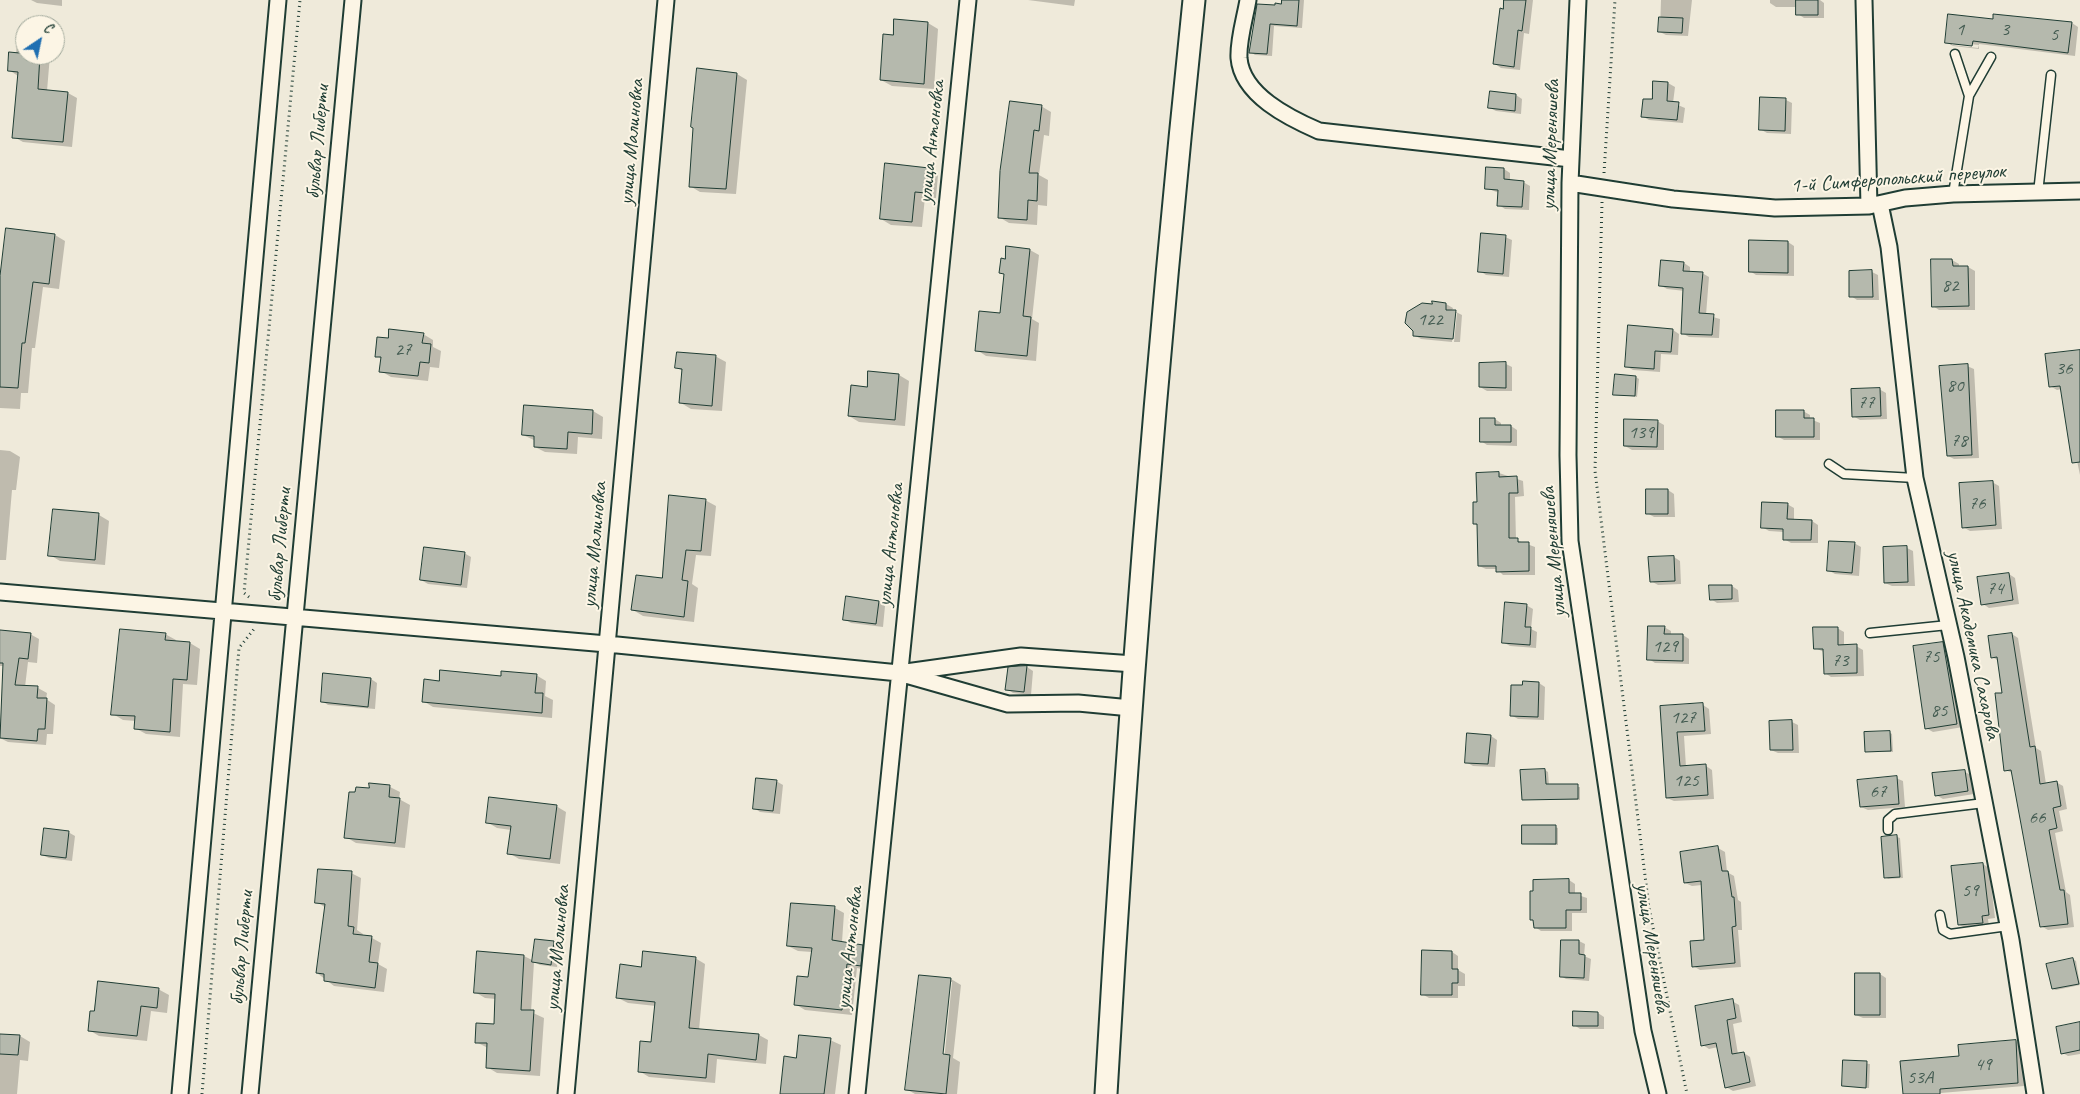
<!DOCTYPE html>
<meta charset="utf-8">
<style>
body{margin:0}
#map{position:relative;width:2080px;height:1094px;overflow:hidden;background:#efeada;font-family:Caveat,sans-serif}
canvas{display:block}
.north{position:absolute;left:15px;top:15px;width:50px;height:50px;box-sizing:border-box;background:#fcf5e5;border:1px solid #a4ab9e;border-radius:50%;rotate:34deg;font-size:14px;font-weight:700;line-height:20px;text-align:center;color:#1f3d34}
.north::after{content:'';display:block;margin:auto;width:18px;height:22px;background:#1f6fb2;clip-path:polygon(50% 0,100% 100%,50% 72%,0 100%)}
</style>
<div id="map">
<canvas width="2080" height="1094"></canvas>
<div class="north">С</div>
</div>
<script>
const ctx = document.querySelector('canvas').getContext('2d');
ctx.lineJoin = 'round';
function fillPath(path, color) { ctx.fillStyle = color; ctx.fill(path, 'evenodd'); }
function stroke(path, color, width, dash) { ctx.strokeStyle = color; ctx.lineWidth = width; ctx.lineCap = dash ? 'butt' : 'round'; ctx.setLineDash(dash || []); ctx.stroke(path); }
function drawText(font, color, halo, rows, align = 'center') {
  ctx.font = font + ' Caveat,sans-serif'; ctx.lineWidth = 4; ctx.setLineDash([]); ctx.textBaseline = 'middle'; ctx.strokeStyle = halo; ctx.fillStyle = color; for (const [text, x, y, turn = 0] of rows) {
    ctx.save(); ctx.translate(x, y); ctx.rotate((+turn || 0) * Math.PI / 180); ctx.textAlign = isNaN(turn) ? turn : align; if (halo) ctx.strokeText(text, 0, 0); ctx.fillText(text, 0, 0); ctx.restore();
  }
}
fillPath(new Path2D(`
 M31 0H62V6L37 3Z
 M1028 0H1075L1074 6Z
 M1283 0H1304L1302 28 1274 26 1272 56 1255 55 1251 52 1258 5H1282Z
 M1505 0H1533L1529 34 1524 33 1520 70 1501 68 1495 64Z
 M1661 0H1692L1688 36 1666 35 1660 32Z
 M1770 0H1820L1824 3V18H1804L1798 14V7H1776L1770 3Z
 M1994 20 2072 23 2078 27 2075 56 1979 44V49L1953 46 1946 42ZM1952 42 1979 45 1978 48 1952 45Z
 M928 23 938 29 934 89 892 86 881 80 894 36Z
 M18 34H25V55H50L47 91 68 93 77 98 72 147 23 142 14 137 18 76 9 70 16 54Z
 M737 74 747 80 736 194 700 192 690 186Z
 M1654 82 1668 83 1675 87 1673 103 1685 108 1683 123 1649 120 1642 116 1653 101Z
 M1516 95 1522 99 1521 114 1496 111 1490 108Z
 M1786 100 1792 103 1791 134 1767 133 1760 129Z
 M1041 106 1051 112 1049 136 1044 135 1039 175 1048 180 1047 206 1038 205 1037 225 1009 223 999 217Z
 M928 169 938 175 936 198 925 197 922 227 891 225 881 219Z
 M1504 169 1510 173V181L1523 182 1530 186 1529 210 1505 209 1499 205V193L1486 188Z
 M55 235 65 241 59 289 43 287 35 348H32L28 393H21L20 409 0 408V286Z
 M1505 237 1512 240 1509 277 1486 275 1480 271Z
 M1788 242 1794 246V276L1756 275 1750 271Z
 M1030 250 1039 255 1032 319 1039 323 1036 361 986 356 977 350 1001 315 1005 275 1001 272 1006 260Z
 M1932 260H1952L1959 264V267H1968L1975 271V310H1939L1933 306Z
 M1684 263 1690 267V273H1702L1709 277 1706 315 1720 319 1719 338 1689 337 1682 333 1685 291 1667 289 1660 285Z
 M1872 272 1878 275 1879 300H1857L1851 296Z
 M1433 303 1446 304 1453 308 1452 311 1456 312 1462 315 1460 342H1454L1457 313H1454L1452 342 1421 339 1414 335 1415 330Z
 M1630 326 1673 330 1679 334 1678 355 1661 354 1660 372 1633 370 1626 366Z
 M423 334 433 340V347L441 351 439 368 430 367 428 381 391 377 381 371 382 359 377 356 389 340Z
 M2080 351V475L2062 389 2057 390 2050 386Z
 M715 356 726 362 722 411 691 409 681 403 683 371 677 368Z
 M1506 364 1512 367V391H1487L1480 387Z
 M1967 366 1974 369 1979 458 1954 459 1948 456Z
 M899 375 909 381 905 426 859 422 849 416 868 388Z
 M1636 377 1639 379 1637 397 1614 394Z
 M1879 389 1886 393 1887 419 1860 420 1853 416Z
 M593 411 603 417 602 439 578 437 577 454 545 452 535 447 536 441 523 435Z
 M1803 411 1810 415V419L1820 423V440H1784L1777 436Z
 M1495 419 1501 423V426H1511L1517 430V446L1487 445 1481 441Z
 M1657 421 1664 425V450H1632L1625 446Z
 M0 450 10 451 20 457 16 490H12L6 560H0Z
 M1499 473 1523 481 1524 496 1515 497 1516 540 1535 547V575H1503L1497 569H1486L1479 566V526L1474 524 1478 503Z
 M1992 482 1999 486 2002 529 1970 531 1963 527Z
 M1668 490 1674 494 1675 517H1654L1647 513Z
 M705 500 716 506 711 556 696 555 692 584 698 588 694 622 643 616 633 610 663 580Z
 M1787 504 1794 508V521H1812L1818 525V543H1791L1784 539V532L1769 531 1762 527Z
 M54 511 99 515 109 521 105 565 60 561 50 555Z
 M1854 543 1861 547 1859 576 1835 574 1828 570Z
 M1907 548 1913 551 1915 586H1892L1885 583Z
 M464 553 471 557 467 588 428 584 421 580Z
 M1674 557 1680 561 1681 584 1658 585 1651 581Z
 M2009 574 2015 578 2019 604 1989 608 1983 604Z
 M1732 586 1738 590 1739 602 1717 603 1711 599Z
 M879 602 885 606 883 627 851 623 844 619Z
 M1526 605 1533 609 1531 629 1537 632 1536 648 1510 646 1503 642Z
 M1664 627 1671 631V635H1683L1689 639V664L1655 663 1649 659Z
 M1837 628 1844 632V646H1856L1863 650 1864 676 1831 677 1825 673 1824 652 1815 648Z
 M0 631 30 634 39 639 37 663 28 662 25 687 38 688 47 693 46 699 55 705 53 734H47L46 745 8 742 0 738 4 666H0Z
 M165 634 176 640 175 642 190 643 200 649 197 685 183 684 180 737 146 734 135 728 136 721 123 720 113 714Z
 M2012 634 2018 638 2036 748 2041 751 2046 784 2056 782 2063 786 2067 809 2059 811 2063 831 2055 833 2066 892 2070 895 2074 927 2048 930 2041 926 2013 773 2005 770 2003 694 1999 661 1992 657Z
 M1943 643 1949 647 1963 727 1933 732 1926 728Z
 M1027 667 1033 671 1031 695 1013 693 1007 689 1009 668Z
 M536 675 546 681 545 696 553 700 552 718 433 707 423 701 440 682Z
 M371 679 377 683 375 709 328 705 322 701Z
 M1539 683 1545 687 1544 720 1518 719 1511 715 1524 686Z
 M1703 705 1709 709 1711 734 1684 736 1686 767 1706 766 1712 770 1714 799 1674 801 1667 798 1662 707Z
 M1792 722 1798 725 1799 753H1778L1771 750Z
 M1889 732 1892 734 1893 752 1866 751Z
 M1491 736 1497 740 1495 767 1473 766 1466 762Z
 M1545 770 1548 772 1549 786 1580 787V800L1523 799 1521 771Z
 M1965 772 1971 775 1974 794 1943 799 1936 795Z
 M1896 778 1903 781 1905 807 1868 810 1861 807Z
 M776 781 783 785 780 814 760 812 754 808Z
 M390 787 400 792 399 799 410 805 405 848 356 843 346 837 370 790Z
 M556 806 566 812 560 864 519 859 509 853 511 830 497 828 487 822Z
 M1555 827 1558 828V845L1523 844Z
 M68 832 75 836 72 861 49 858 42 855Z
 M1897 837 1900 838 1903 878 1888 879 1886 877Z
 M1718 848 1725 852 1727 872 1734 876 1738 900 1741 902 1742 930H1738L1741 967 1700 970 1693 966 1706 941 1702 885 1692 886 1685 883Z
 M1983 864 1989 868 1995 918 1988 919 1989 926 1966 928 1959 925Z
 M351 873 361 878 357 930 363 934 362 936 372 938 381 943 378 964 387 969 384 992 334 986 317 973 326 908 317 902Z
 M1569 880 1575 884V894L1587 898V913H1572V931H1541L1535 927Z
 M835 908 844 913 842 942 862 946 872 951 870 971 857 968 852 1015 805 1010 795 1004 809 979 812 952 798 951 788 946Z
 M1562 941H1579L1585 944 1584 956 1591 959 1589 981 1566 979 1561 976Z
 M553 942 560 946 557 967 540 965 534 962 531 1012 544 1018 540 1076 497 1073 487 1067 488 1048 476 1042 495 1025 496 999 485 998 475 992 478 953 524 956 534 961Z
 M1452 952 1458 956V970L1465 974V986H1458V998H1429L1422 994Z
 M695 958 705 964 699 1030 759 1035 768 1040 766 1064 717 1059 715 1083 649 1077 639 1071 653 1044 656 1006 628 1003 618 998 643 968Z
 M2073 959 2076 961 2080 985 2056 990 2053 989Z
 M1880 974 1886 978V1018H1863L1856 1015Z
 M921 976 951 979 961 985 953 1058 960 1062 957 1094H915L906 1089ZM949 982H952L944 1061 941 1060Z
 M158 989 169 995 167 1013 151 1011 147 1041 99 1036 89 1030 95 1013Z
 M1732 1001 1739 1005 1742 1022 1733 1024 1738 1054 1744 1053 1750 1057 1756 1086 1733 1091 1726 1087 1718 1047 1709 1049 1703 1045Z
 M1598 1013 1604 1017V1029H1580L1574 1025Z
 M2080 1023V1054L2068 1056 2063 1053Z
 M0 1035 20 1036 30 1042 28 1061 20 1060 17 1094H0Z
 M830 1040 841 1045 835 1094H781L797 1059Z
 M2016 1041 2023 1045 2024 1086 1929 1094 1960 1057Z
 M1844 1061 1870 1064 1869 1088 1843 1086Z`), '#0003');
const building = new Path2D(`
 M1282 0H1299L1297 26 1270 24 1267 54 1249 53 1257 4 1275 5V3L1281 4Z
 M1504 0H1526L1522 31 1518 30 1514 67 1493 64 1500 8 1503 9Z
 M1796 0H1818V15H1796Z
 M1948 14 1993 19V14L2072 22 2068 53 1973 41 1972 46 1945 43Z
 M1659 17 1683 18 1682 33 1658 32Z
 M894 19 928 22 924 84 880 80 883 34 893 35Z
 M9 52 40 55 38 89 68 92 63 142 12 138 18 72 8 71Z
 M697 68 737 73 726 189 689 187 693 128 691 127Z
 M1653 81 1668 82 1667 101 1679 102 1677 120 1641 117 1643 99H1652Z
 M1490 91 1516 94 1515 111 1488 108Z
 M1760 97 1786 98 1785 131 1759 130Z
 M1010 101 1042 105 1039 131 1034 130 1029 173H1038L1037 201 1028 200 1027 220 998 218 1000 171Z
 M885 163 929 168 926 193 915 192 912 222 880 219Z
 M1486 167 1504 168V179L1524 181 1522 207 1497 206 1498 190 1485 189Z
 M6 228 55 234 49 284 33 282 25 343H22L18 388 0 387V276Z
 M1481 233 1506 235 1503 274 1478 272Z
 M1749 240 1788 241V273L1749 272Z
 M1006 246 1030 249 1023 316 1031 317 1027 356 975 351 979 311 1000 313 1004 274 999 273 1001 258 1005 259Z
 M1931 259H1952L1953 266H1968L1969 306 1932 307Z
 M1661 260 1684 262 1683 271 1703 272 1699 313 1714 314 1712 335 1681 334 1683 288 1659 286Z
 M1872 270 1873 297H1849V271Z
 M1432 301 1446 303V310H1456L1453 339 1413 336V331L1405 323 1407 312 1422 303 1432 304Z
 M1628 325 1673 329 1671 352 1655 351 1654 369 1625 367Z
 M389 329 424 333 422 343 431 344 429 363 420 362 418 376 379 372 381 357H375L377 337 388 338Z
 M2080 350V462L2072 463 2060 386 2049 387 2045 354Z
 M677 352 716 355 712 406 679 403 682 369 675 368Z
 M1506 362V388L1479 387V363Z
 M1968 364 1972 455 1947 456 1939 366Z
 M868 371 899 374 895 420 848 416 851 385 867 387Z
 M1615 374 1636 376 1635 396 1613 395Z
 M1880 388 1881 416 1852 417 1851 389Z
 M524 405 593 410 592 434 568 432 567 449 534 447V436L522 435Z
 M1776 410H1804V418H1814V437H1776Z
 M1480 418H1495V425H1511V442H1480Z
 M1624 419 1658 420 1657 447 1624 446Z
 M1499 472V477L1517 476 1518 493H1509V538H1518V542H1529V571L1496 572V566H1478L1477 524H1473V502H1477L1476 473Z
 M1993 481 1996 525 1962 528 1959 483Z
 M1646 489H1668V514H1646Z
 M669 495 706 499 701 551 686 550 682 580 688 581 684 617 631 610 636 575 662 578Z
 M1762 502 1788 503 1787 519 1812 520 1811 540H1783V529L1761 528Z
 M53 509 99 513 95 560 48 556Z
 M1829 541 1855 542 1852 573 1827 571Z
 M1907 546 1908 582 1884 583 1883 547Z
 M424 547 465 552 461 585 420 580Z
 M1674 556 1675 581 1650 582 1648 557Z
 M2009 573 2013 600 1981 605 1977 577Z
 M1709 585H1732V599L1710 600Z
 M846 596 879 601 876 624 843 620Z
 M1505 602 1527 604 1525 627H1531L1530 645 1502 643Z
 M1648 626H1665L1664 634H1683V661L1647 660Z
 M1813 627H1838V645L1857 644V673L1824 674 1823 649H1814Z
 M120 629 166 633 165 640 190 642 187 680 173 679 170 732 134 729 135 716 111 715Z
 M0 630 31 633 28 659 19 658 15 685 38 686 37 698H47L45 729H38L37 741 0 738 3 663H0Z
 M2012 633 2030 747 2035 746 2040 784 2057 781 2061 806 2053 808 2057 828 2049 830 2060 890H2064L2068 924 2040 927 2011 770 2004 771 1995 693H2002L1997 657 1991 658 1988 636Z
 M1943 642 1957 724 1925 729 1913 646Z
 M1027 666 1024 692 1005 690 1008 667Z
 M440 670 501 676V671L537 674 535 693H543L542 713 422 702 424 679 439 681Z
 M323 673 371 678 368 707 321 702Z
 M1523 681 1539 682 1538 717 1510 716 1511 685H1522Z
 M1703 703 1705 731 1677 732 1680 766 1706 764 1708 795 1666 798 1660 706Z
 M1792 720 1793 750H1770L1769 721Z
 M1890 731 1891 751 1865 752 1864 732Z
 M1467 733 1491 735 1488 764 1465 763Z
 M1545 769 1546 784H1578V799L1522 800 1520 770Z
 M1965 770 1968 791 1935 796 1932 773Z
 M1897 776 1899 804 1860 807 1857 780Z
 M756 778 777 780 773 811 753 809Z
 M369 783 390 785 389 797 400 798 395 843 344 838 349 792H355L356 787 369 788Z
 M489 797 557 805 550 859 507 854 511 826 486 823Z
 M1522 825H1556V844H1522Z
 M44 828 69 831 66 858 41 855Z
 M1897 835 1900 877 1884 878 1881 837Z
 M1718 846 1722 871H1728L1732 897H1734L1736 926 1732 927 1735 963 1692 967 1690 941 1704 940 1701 881 1684 883 1680 852Z
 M1983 863 1989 915 1982 916 1983 923 1958 925 1951 866Z
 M318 869 352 871 348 926 354 927 353 934 372 936 369 962 378 963 375 988 324 981V974L316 973 325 904 315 903Z
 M1569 879V893H1581V910H1566V928H1534L1533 920H1530V891H1533V880Z
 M791 903 835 906 832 940 863 945 861 966 847 964 842 1010 794 1005 797 976 808 977 812 948 787 946Z
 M535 939 554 941 551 965 532 962Z
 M1561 940H1579V954L1585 955 1584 978 1560 977Z
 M1422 950 1452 951V969H1458V983H1452V995H1421Z
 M477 951 524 955 521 1010H534L530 1071 486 1068 487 1043H475L476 1023 494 1024 495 994 474 993Z
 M643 951 696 957 689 1028 759 1034 756 1060 708 1054 706 1078 638 1072 640 1041 651 1042 655 1002 616 998 620 964 641 967Z
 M2073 958 2079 984 2052 989 2046 964Z
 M1855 973H1880V1015H1855Z
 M919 975 951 978 943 1054 950 1055 946 1094 905 1090Z
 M98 981 159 988 157 1008 141 1006 137 1036 88 1031 90 1011H94Z
 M1733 999 1736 1018 1727 1020 1732 1054 1744 1052 1750 1082 1725 1088 1716 1043 1701 1046 1695 1006Z
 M1573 1011 1598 1012V1026H1573Z
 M2080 1022V1050L2061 1054 2056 1027Z
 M0 1034 20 1035 18 1055 0 1054Z
 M799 1035 831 1038 824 1094H780L784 1056 796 1058Z
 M2016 1040 2018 1083 1940 1089V1094H1903L1900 1061 1959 1056 1958 1045Z
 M1843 1060 1867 1061 1866 1088 1842 1086Z`);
fillPath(building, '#b5b9ad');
stroke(building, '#1f3d34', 1);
const lane = new Path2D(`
 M1970 94 1991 57
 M2038 193 2051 75
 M1953 194 1969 96 1955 54
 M1829 464 1844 474 1915 478
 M1870 633 1948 625
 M1888 830V820L1895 814 1984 803
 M1940 915 1943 930 1950 934 2008 926`);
const street = new Path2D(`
 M1248 0C1245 18 1238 40 1239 58 1242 95 1289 118 1319 131L1571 159
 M1578 0 1570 183 1568 455 1570 541 1643 1031 1658 1094
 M1864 0 1869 206
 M1570 183 1673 199 1775 208 1869 206 1905 198 1953 194 2080 191
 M1880 204 1889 247 1915 478 1956 657 2011 940 2035 1094
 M0 592 607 644 899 673 1008 704 1078 703 1131 708
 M906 672 1021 656 1134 664
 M180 1094 278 0
 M250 1094 353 0
 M566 1094 666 0
 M857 1094 968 0`);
const secondary = new Path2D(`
 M1106 1094C1127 729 1156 364 1194 0`);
stroke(lane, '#1f3d34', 11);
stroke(street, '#1f3d34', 19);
stroke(secondary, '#1f3d34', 25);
stroke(new Path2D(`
 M1604 173 1615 0
 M1602 202 1595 471 1649 908 1687 1094
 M249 597 244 593 300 0
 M202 1094 239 648 254 629`), '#1f3d34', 3, [1, 4]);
stroke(lane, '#fcf5e5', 8);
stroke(street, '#fcf5e5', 15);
stroke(secondary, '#fcf5e5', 21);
drawText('19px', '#445c52', null, [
 ["1",1960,30],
 ["3",2005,30],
 ["5",2054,35],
 ["82",1950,286],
 ["122",1430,320],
 ["27",403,350],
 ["36",2064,369],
 ["80",1955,386],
 ["77",1866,403],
 ["139",1641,433],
 ["78",1959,441],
 ["76",1977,504],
 ["74",1995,589],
 ["129",1665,647],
 ["75",1931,657],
 ["73",1840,661],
 ["85",1939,711],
 ["127",1683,718],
 ["125",1686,781],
 ["67",1878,792],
 ["66",2037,818],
 ["59",1970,891],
 ["49",1983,1065],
 ["53А",1920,1078]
]);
drawText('21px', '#1f3d34', '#fcf5e5', [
 ["бульвар Либерти",318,142,-85],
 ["улица Малиновка",632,142,-85],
 ["улица Антоновка",932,142,-84],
 ["улица Мереняшева",1551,145,-88],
 ["1-й Симферопольский переулок",1898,179,-4],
 ["бульвар Либерти",280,545,-85],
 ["улица Малиновка",595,545,-85],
 ["улица Антоновка",891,545,-84],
 ["улица Мереняшева",1554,552,-95],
 ["улица Академика Сахарова",1973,645,78],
 ["бульвар Либерти",242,948,-85],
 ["улица Малиновка",558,948,-85],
 ["улица Антоновка",850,948,-84],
 ["улица Мереняшева",1652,948,81]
]);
</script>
